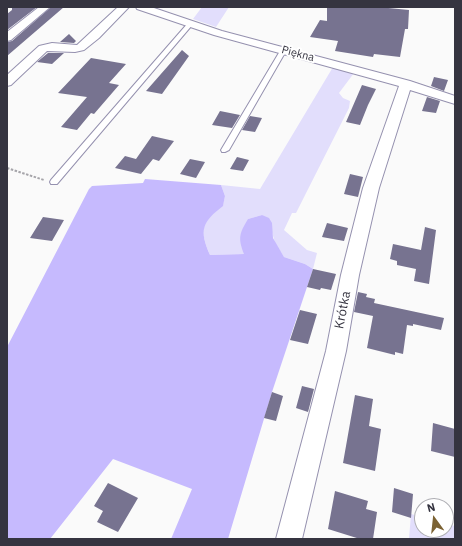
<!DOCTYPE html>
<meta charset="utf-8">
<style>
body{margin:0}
#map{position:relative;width:462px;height:546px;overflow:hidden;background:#fafafa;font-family:"IBM Plex Sans",sans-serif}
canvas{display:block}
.frame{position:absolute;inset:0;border:8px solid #353440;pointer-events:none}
.north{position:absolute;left:414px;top:498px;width:40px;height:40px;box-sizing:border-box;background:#fff;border:1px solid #aeaeb3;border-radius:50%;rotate:345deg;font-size:11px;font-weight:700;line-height:16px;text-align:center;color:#353440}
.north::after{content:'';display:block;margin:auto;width:14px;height:18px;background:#7b6233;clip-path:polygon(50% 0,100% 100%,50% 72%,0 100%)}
</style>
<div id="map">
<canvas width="462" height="546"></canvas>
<div class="frame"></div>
<div class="north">N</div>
</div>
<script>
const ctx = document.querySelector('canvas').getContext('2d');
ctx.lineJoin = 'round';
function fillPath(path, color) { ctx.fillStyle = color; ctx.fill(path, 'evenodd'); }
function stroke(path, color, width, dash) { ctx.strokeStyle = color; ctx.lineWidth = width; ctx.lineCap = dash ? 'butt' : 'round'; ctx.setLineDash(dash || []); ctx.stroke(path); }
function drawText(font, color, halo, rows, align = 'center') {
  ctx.font = font + ' "IBM Plex Sans",sans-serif'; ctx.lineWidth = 4; ctx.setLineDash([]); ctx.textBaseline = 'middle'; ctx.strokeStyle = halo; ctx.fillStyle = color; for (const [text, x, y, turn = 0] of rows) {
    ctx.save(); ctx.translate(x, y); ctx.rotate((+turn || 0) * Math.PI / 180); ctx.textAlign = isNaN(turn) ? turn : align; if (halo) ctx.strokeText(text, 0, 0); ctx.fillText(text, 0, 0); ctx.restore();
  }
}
fillPath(new Path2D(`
 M202 7H229L216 27 193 19Z
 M333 67 354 73 339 93 343 98 350 101 349 108 296 213H292L284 230 307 250 317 253 313 269 305 264 284 257 275 243 272 232 262 215 248 219 244 254 210 255C199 229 201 222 223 205L225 196 221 185 260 189Z
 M411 514 422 517V530H446V524L455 526V539H409Z`), '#e2defc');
fillPath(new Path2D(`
 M145 179 221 185 225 196 223 206C202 222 199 230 210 255L244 254C238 238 239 234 248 219L262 215 269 218 272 223 273 238 284 257 305 264 313 269 272 392 228 539H171L192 489 113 459 50 539H7V347L89 189 92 186 143 183Z`), '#c6bafe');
fillPath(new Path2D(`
 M12 7H37L7 30V14L12 10Z
 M51 7H64L7 56V42L12 41Z
 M327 7H378L409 10 408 29H405L400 57 374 54 373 57 335 51 338 41 310 37 320 20 327 21Z
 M69 34 76 41 74 43 60 42Z
 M182 50 189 56 162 94 146 91Z
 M48 53H64L52 64 37 62Z
 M91 58 126 64 109 83 119 85 94 114 91 113 77 130 61 127 87 97 58 93Z
 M434 77 448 80 444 91 431 86Z
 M362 85 376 89 368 105 360 125 346 122Z
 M427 97 440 101 436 113 422 111Z
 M220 111 240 115 232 128 212 125Z
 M250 116 262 118 255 132 242 130Z
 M152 136 174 141 159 161 153 159 141 174 115 168 125 156 136 159Z
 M237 157 249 160 243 171 230 169Z
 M190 159 205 162 196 178 180 174Z
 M350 174 363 177 358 197 344 194Z
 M43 217 64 220 52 241 30 238Z
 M327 223 348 228 344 241 322 237Z
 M425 227 436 230 429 284 414 281 416 269 397 265V261L390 259 393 244 421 250Z
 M313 269 336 274 331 290 321 288 320 290 307 287Z
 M358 292 367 294 366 297 375 299 374 303 444 318 441 330 413 324V326L407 325 403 354 395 352V355L367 348 373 316 354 312Z
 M300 310 317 314 308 344 290 340Z
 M302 386 314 389 308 412 296 408Z
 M272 392 283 396 276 421 264 418Z
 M355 395 373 399 369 426 381 429 375 471 343 463Z
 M433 423 455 429V457L431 451Z
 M108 483 138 498 118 532 97 522 103 511 94 506Z
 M394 488 413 494 411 518 392 512Z
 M335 491 368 501 366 509 377 512 373 539H360L328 529Z`), '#777390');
const lane = new Path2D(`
 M188 23 193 24 57 184H51L50 182 51 180Z
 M283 49 286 51 229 150 225 152H222L221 150 280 51Z`);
const street = new Path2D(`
 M39 7H50L11 40 7 41V32Z
 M118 7H129L99 38 84 50 75 52 47 51 11 85 7 86V75L39 46 52 43 77 45Z
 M136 7H151L222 31 410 81 455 96V104L410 90 379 188 359 275 346 351 302 539H276L326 351 341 275 363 188 399 86 214 35 137 9Z`);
stroke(lane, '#9591af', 2);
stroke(street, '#9591af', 2);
stroke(new Path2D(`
 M7 168 44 180`), '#a6a5aa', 2, [2.5, 1.5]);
fillPath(lane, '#fff');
fillPath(street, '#fff');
drawText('11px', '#353440', '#fff', [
 ["Piękna",298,54,15]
]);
drawText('13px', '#353440', '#fff', [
 ["Krótka",343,310,-79]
]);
</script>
